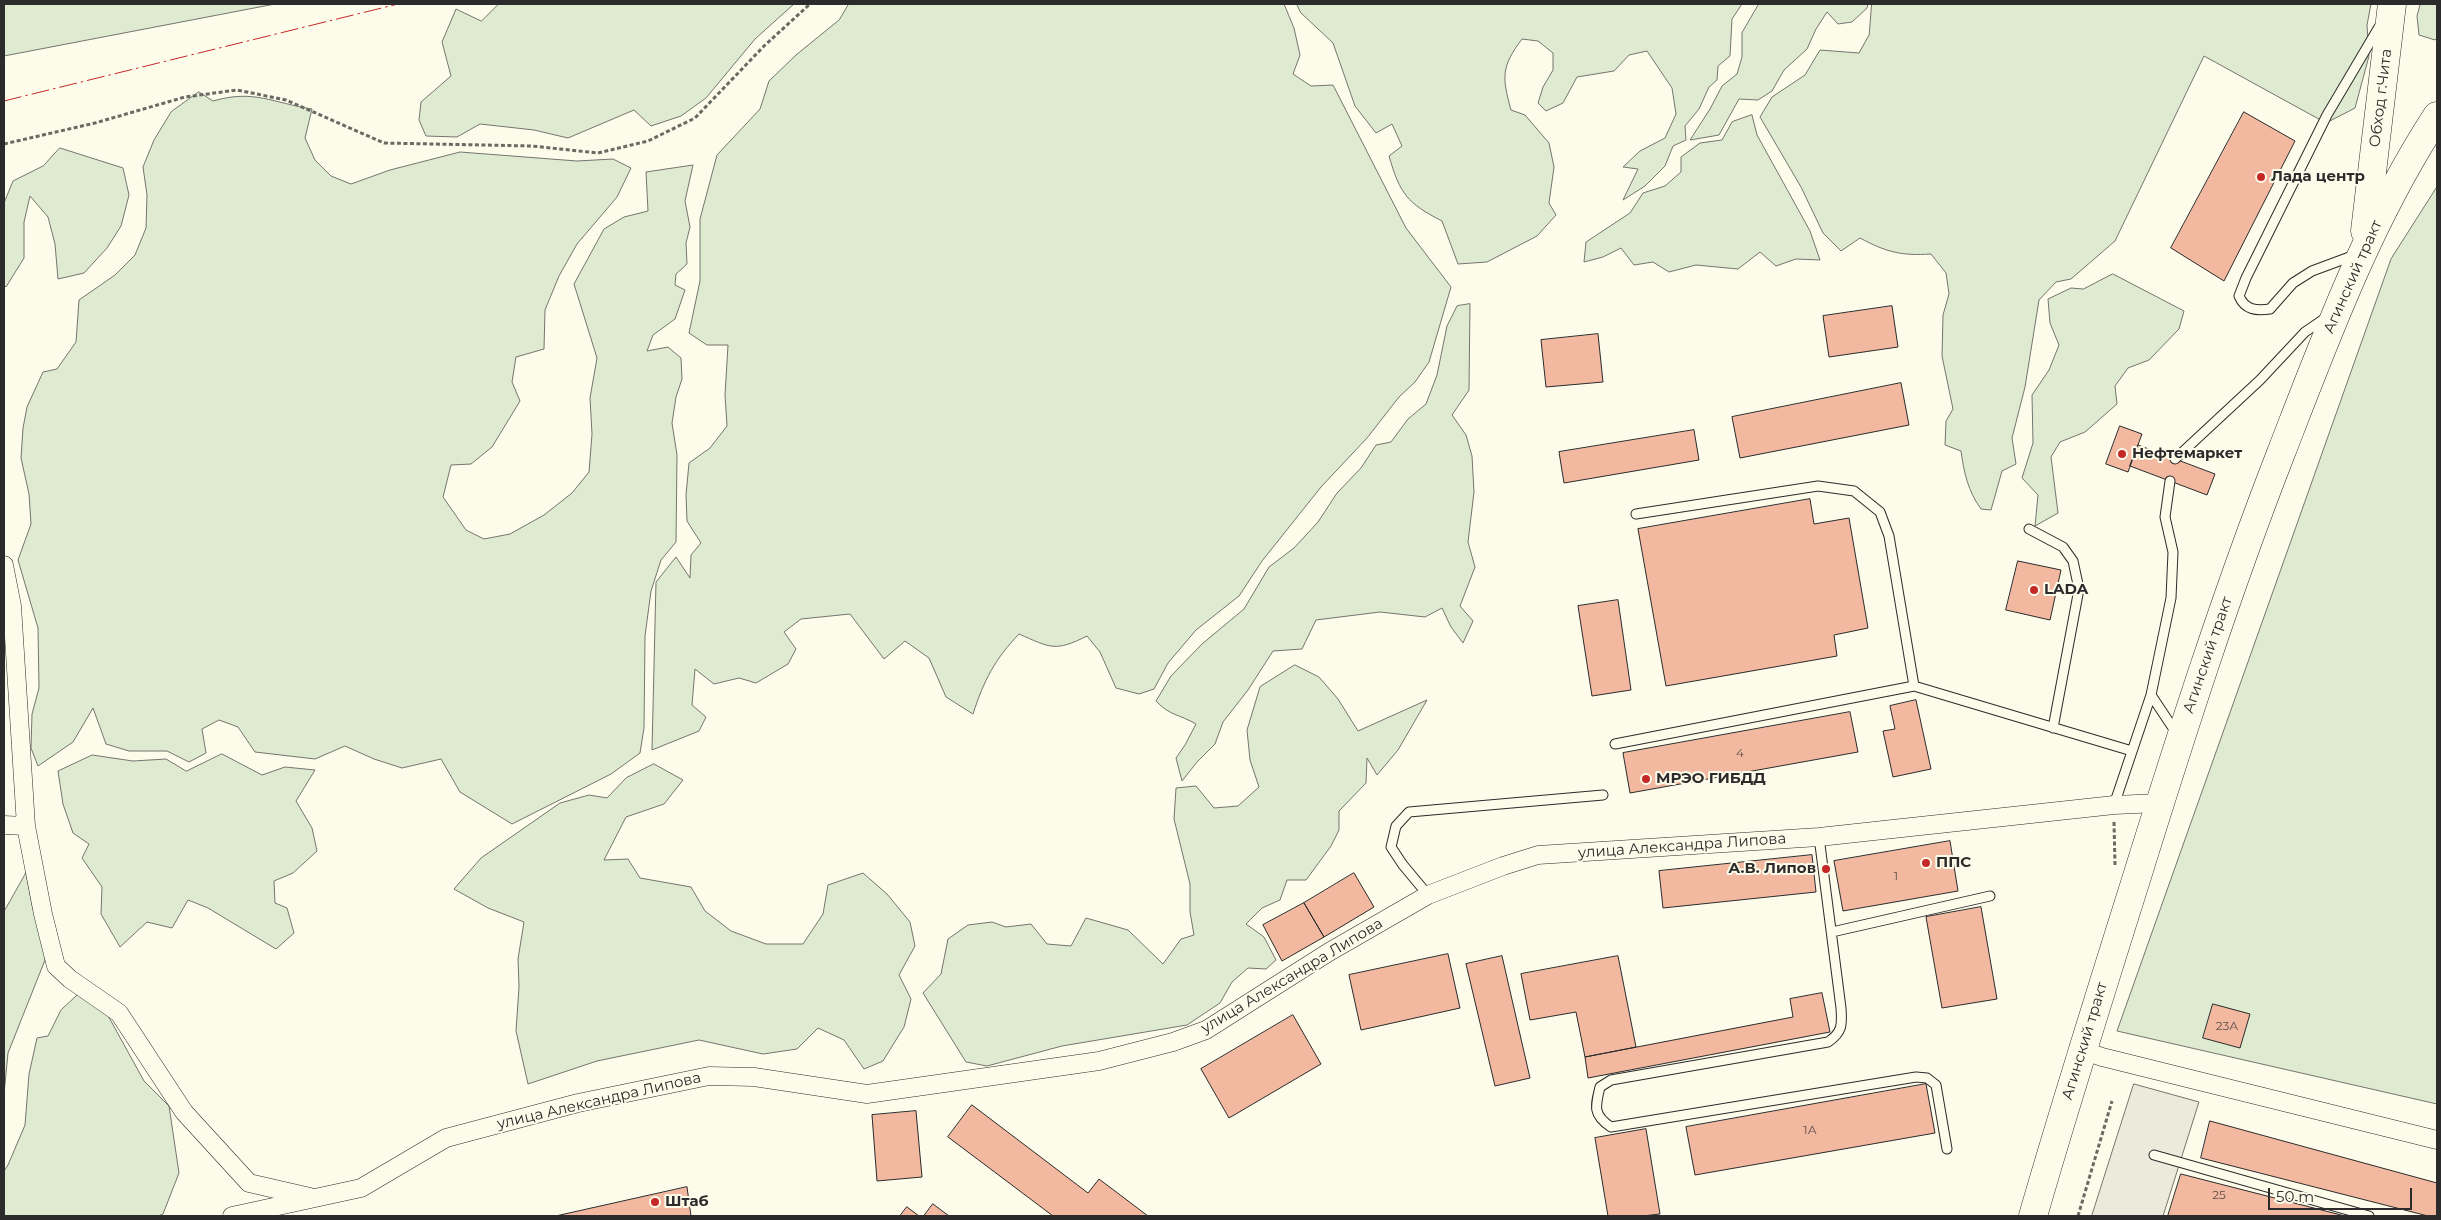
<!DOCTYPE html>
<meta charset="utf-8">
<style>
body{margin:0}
#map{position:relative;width:2441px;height:1220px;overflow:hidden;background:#fdfbea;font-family:Montserrat,sans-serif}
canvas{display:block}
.frame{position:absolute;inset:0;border:5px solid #2b2b2b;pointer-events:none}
.scale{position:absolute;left:2268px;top:1188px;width:144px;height:22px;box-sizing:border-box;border:2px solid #2b2b2b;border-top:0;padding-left:6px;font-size:15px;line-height:18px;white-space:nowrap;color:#2b2b2b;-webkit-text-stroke:4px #fdfbea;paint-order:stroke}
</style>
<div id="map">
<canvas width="2441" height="1220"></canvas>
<div class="frame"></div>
<div class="scale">50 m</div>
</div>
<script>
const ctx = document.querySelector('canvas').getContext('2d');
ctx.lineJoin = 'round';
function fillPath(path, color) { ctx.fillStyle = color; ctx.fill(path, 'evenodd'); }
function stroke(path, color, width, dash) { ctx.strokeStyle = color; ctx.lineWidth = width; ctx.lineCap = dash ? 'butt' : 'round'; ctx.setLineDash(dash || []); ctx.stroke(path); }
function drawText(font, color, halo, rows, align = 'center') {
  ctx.font = font + ' Montserrat,sans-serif'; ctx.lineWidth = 4; ctx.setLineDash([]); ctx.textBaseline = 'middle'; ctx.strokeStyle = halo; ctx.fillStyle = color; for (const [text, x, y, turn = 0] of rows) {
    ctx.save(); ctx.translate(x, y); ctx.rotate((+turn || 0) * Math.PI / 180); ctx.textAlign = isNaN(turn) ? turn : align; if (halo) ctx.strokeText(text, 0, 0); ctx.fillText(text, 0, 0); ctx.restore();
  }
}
const green = new Path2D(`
 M4 4H275L4 56Z
 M499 4H794L755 39 706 98 681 116 651 126 634 110 568 138 534 130 480 124 457 137 426 136 419 120 421 102 451 76 442 42 456 9 481 21Z
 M849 4H1284L1294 28 1300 55 1293 74 1311 86 1333 85 1406 228 1451 287 1429 362 1415 382 1399 397 1367 438 1321 487 1262 561 1239 596 1196 630 1168 663 1154 689 1139 694 1116 688 1100 652 1087 636C1055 652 1051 648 1019 634 995 659 984 680 973 714L946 697 929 658 905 641 884 659 850 614 801 619 784 632 796 649 788 664 756 683 739 678 714 684 695 669 692 705 706 717 699 731 652 750 656 582 676 557 690 578 691 555 701 543 687 521 686 495 689 463 710 448 727 426 725 395 728 345H707L689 333 700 281V219L717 155 760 109 769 81 796 55 839 20Z
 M1297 4H1742L1732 19 1730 56 1718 66 1717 80 1709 87 1699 109 1685 126 1686 140 1673 146 1665 166 1645 186 1623 200 1638 169 1623 167 1640 151 1665 138 1676 114 1672 88 1647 51 1629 55 1614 71 1577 77 1563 103 1546 111 1538 103 1543 87 1553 70V53L1538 41 1522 39C1501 67 1502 77 1511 110L1525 115 1549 143 1554 167 1549 203 1556 215 1537 236 1487 262 1458 264 1442 221C1407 203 1400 194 1389 156L1402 146 1392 124 1376 133 1355 106 1333 43 1301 13Z
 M1759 4H1868L1867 8 1852 22 1838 24 1827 12 1816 29 1807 49 1784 70 1772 91 1758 100 1739 99 1719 135 1690 140 1710 109 1722 86 1737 74 1742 57V33Z
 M1872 4H2371L2367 25 2369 56 2355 108 2326 123 2204 56 2115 241 2071 279 2056 282 2039 300 2025 387 2012 438 2016 464 2002 471 1991 510 1981 509C1968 491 1964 473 1961 451L1945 445 1946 421 1953 409 1942 356 1943 315 1949 294 1946 273 1931 254C1901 256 1886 252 1860 238L1841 251 1823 233 1801 187 1760 117 1772 97 1805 75 1820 50 1859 53 1869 35Z
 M2423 4H2437V38L2435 40 2419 35 2417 16 2420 5Z
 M199 92 213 101C254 89 273 103 312 109L305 138 315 160 331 176 351 184 390 170 460 152 577 161 613 159 631 168 617 197 577 244 559 276 545 310 544 349 516 357 512 382 520 401 492 447 471 464 451 465 443 497 466 530 484 539 510 534 544 515 572 493 589 472 592 434 590 398 597 358 574 284 604 229 624 217 648 211 646 172 693 165 685 201 690 227 686 243 687 264 676 274 675 285 685 290 675 319 653 335 647 351 668 347 681 358 682 379 676 397 672 423 677 455 676 542 661 560 651 591 645 636 644 728 640 753 611 774 512 824 460 792 441 759 402 768 374 759 345 746 315 759 255 752 238 727 219 720 202 729 206 753 189 762 167 751H129L106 744 93 708 73 742 38 766 31 748 32 714 39 688 38 628 18 560 31 524 29 494 21 458 23 428 27 407 43 372 57 369 76 342 79 300 115 275 135 255 146 228 147 195 143 167 154 140 171 112Z
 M1752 115 1757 135 1810 231 1820 260 1796 259 1776 266 1760 252 1738 269 1696 265 1669 272 1653 262 1634 265 1621 248 1603 257 1584 262 1586 242 1630 213 1643 193 1665 186 1681 172V157L1700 143 1722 140 1732 122Z
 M60 148 123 168 129 195 121 226 107 248 84 273 58 279 55 244 48 217 30 196 24 222V258L6 287 4 285V203L13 181 43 166Z
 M2437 187V1104L2117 1031 2391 259Z
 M2113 274 2184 311 2179 329 2149 360 2128 368 2115 386 2117 404 2085 432 2060 442 2051 457 2058 513 2035 526 2038 495 2022 478 2033 443 2032 395 2049 370 2059 345 2050 323 2048 299 2071 288 2083 289Z
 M1470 304 1469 390 1452 415 1466 435 1472 456 1474 492 1468 542 1475 567 1460 606 1473 621 1463 643 1451 627 1442 608 1425 617 1380 612 1316 620 1302 649 1273 651 1248 690 1223 722 1215 744 1197 762 1182 781 1176 758 1185 745 1196 724C1179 714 1170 716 1156 701L1171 676 1202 644 1244 609 1269 567 1294 548 1318 522 1337 493 1361 468 1376 445 1391 442 1408 419 1426 404 1437 375 1447 326 1457 306Z
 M1295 665 1319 677 1338 699 1358 731 1427 700 1398 750 1377 775 1367 758 1366 783 1339 811V830L1331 846 1306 880H1287L1280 900 1262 908 1246 924 1264 937 1276 960 1266 969 1248 968 1232 982 1220 1003 1187 1025 1062 1046 987 1066 966 1062 923 993 941 974 948 939 968 925 992 922 1006 927 1031 924 1047 944 1071 946 1086 918 1128 930 1163 964 1181 939 1194 935 1190 912V884L1174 819 1176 788 1196 786 1214 808 1238 806 1259 787 1250 760 1247 730 1260 687Z
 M222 754 262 775 285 767 315 770 296 801 312 828 317 851 293 873 274 881 275 903 287 908 294 933 276 949 208 908 188 900 172 928 147 922 120 947 101 914 102 887 82 858 89 844 73 833 63 804 58 771 92 755 133 761 166 759 186 771Z
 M654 764 683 780 664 804 626 817 604 860 628 859 640 878 691 887 705 911 731 931 766 944H803L823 914 828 885 863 873 887 894 910 922 915 946 899 975 911 999 904 1027 883 1061 864 1069 844 1040 818 1028 797 1049 763 1054 699 1040 597 1061 528 1084 516 1031 519 987 518 959 524 922 488 908 454 889 481 858 560 803 589 795 607 798 626 778Z
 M26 873 33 909 45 937V960L8 1053 4 1094V912Z
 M81 992 106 1012 144 1081 169 1106 179 1173 163 1214 158 1216H4V1171L8 1165 25 1125 29 1074 37 1038 48 1036 61 1010Z`);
fillPath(green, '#deebd1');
stroke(green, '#74746e', 1);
const parking = new Path2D(`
 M2134 1084 2199 1102 2163 1216H2092Z`);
fillPath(parking, '#eceadb');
stroke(parking, '#74746e', 1);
const building = new Path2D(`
 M2244 112 2295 141 2224 281 2171 248Z
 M1892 306 1898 347 1829 357 1823 316Z
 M1598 334 1603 382 1546 387 1541 340Z
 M1901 383 1909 425 1740 458 1732 417Z
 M2120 426 2142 434 2128 472 2106 464Z
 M1694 430 1699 460 1564 483 1559 452Z
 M2138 445 2215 474 2207 495 2130 466Z
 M1810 499 1814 524 1849 518 1868 628 1834 635 1837 656 1666 686 1638 529Z
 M2018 561 2061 570 2050 620 2006 610Z
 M1618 600 1631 690 1592 696 1578 606Z
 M1916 700 1931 769 1893 777 1883 731 1895 729 1890 706Z
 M1850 712 1858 752 1630 793 1623 753Z
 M1950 841 1958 891 1843 911 1834 861Z
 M1812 855 1816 892 1663 908 1659 871Z
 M1354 873 1374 907 1324 937 1304 903Z
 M1304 903 1324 937 1282 961 1263 925Z
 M1981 907 1997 999 1942 1008 1926 917Z
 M1448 954 1460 1008 1361 1030 1349 975Z
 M1502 956 1530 1078 1495 1086 1466 964Z
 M1618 956 1636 1047 1585 1057 1576 1012 1530 1020 1521 974Z
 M1822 993 1830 1032 1588 1078 1585 1057 1793 1017 1790 999Z
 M2213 1004 2250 1014 2240 1048 2203 1038Z
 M1293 1015 1321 1064 1229 1118 1201 1069Z
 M1926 1084 1935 1133 1695 1175 1686 1127Z
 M972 1105 1088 1193 1099 1179 1148 1216H1053L948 1137Z
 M916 1111 922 1177 877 1181 872 1115Z
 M2210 1121 2437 1183V1216H2428L2201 1158Z
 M1646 1129 1660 1214 1643 1216H1608L1595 1138Z
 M2181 1174 2345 1216H2168Z
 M687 1187 691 1216H556Z
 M933 1204 949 1216H924Z
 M907 1207 919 1216H900Z`);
fillPath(building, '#f2b8a0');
stroke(building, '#2b2b2b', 1);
const service = new Path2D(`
 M2355 255 2312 271 2293 283 2270 309C2256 311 2245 310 2239 296L2246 278 2327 115 2379 27
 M2175 459 2260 380 2305 332 2327 317
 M2170 481 2165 517 2173 552 2171 598 2151 695 2177 734
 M1636 514 1818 486 1854 491 1880 512 1889 536 1914 686
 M2029 529 2063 547 2073 561 2079 589 2053 728
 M1615 744 1914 686 2132 751
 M2114 805 2151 695
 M1819 837 1841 1008C1842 1024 1843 1032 1828 1042L1611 1080 1600 1087C1595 1107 1593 1115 1611 1127L1916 1077 1927 1078 1936 1085 1947 1149
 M1428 895 1403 865 1391 847 1396 826 1409 812 1603 795
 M1832 932 1990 896
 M2154 1155 2369 1216`);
const minor = new Path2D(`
 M4 565 12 606 26 826 43 914 56 966 70 979 119 1013 184 1112 249 1183 310 1197
 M4 825 26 826
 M2082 1050 2102 1057 2437 1140
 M232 1216 361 1188 446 1138 578 1103 709 1076 754 1077 867 1094 1099 1061 1173 1042 1206 1030 1329 952 1428 895 1503 866 1538 855 1819 837 2114 805 2159 803`);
const trunk = new Path2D(`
 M2365 231 2392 4
 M2033 1216C2065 1105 2100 994 2135 883 2180 738 2226 594 2281 453 2326 337 2369 220 2437 116`);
stroke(service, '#2b2b2b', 11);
stroke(minor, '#2b2b2b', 19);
stroke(trunk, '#2b2b2b', 29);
stroke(new Path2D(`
 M4 144 95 123 185 97 237 90 286 100 384 143 532 146 598 153 648 141 695 118 764 46 810 4
 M2114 822 2115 865
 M2078 1216 2112 1101`), '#6a6964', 3, [4, 2.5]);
stroke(service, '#fdfbea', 9);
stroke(minor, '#fdfbea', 18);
stroke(trunk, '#fdfbea', 28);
stroke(new Path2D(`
 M4 101 398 4`), '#c62828', 1, [18, 4, 2.5, 4]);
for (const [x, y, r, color] of [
 [2261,177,5,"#c62828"],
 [2122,454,5,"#c62828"],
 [2034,590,5,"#c62828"],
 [1646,779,5,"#c62828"],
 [1926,863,5,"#c62828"],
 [1826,869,5,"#c62828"],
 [655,1202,5,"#c62828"]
]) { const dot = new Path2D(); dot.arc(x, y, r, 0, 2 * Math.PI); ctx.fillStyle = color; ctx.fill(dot); stroke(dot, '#fdfbea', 2); }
drawText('12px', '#5d4e48', null, [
 ["4",1740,753],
 ["1",1896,876],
 ["23А",2227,1026],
 ["1А",1810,1130],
 ["25",2219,1195]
]);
drawText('15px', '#2b2b2b', '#fdfbea', [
 ["Обход г.Чита",2381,98,-83],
 ["Агинский тракт",2353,277,-66],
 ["Агинский тракт",2208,655,-71],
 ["улица Александра Липова",1682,846,-4],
 ["улица Александра Липова",1292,976,-31],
 ["Агинский тракт",2085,1041,-73],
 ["улица Александра Липова",599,1101,-13]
]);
drawText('bold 15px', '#2b2b2b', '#fdfbea', [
 ["Лада центр",2271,177],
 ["Нефтемаркет",2132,454],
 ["LADA",2044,590],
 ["МРЭО ГИБДД",1656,779],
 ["ППС",1936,863],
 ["А.В. Липов",1816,869,"right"],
 ["Штаб",665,1202]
], 'left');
</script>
